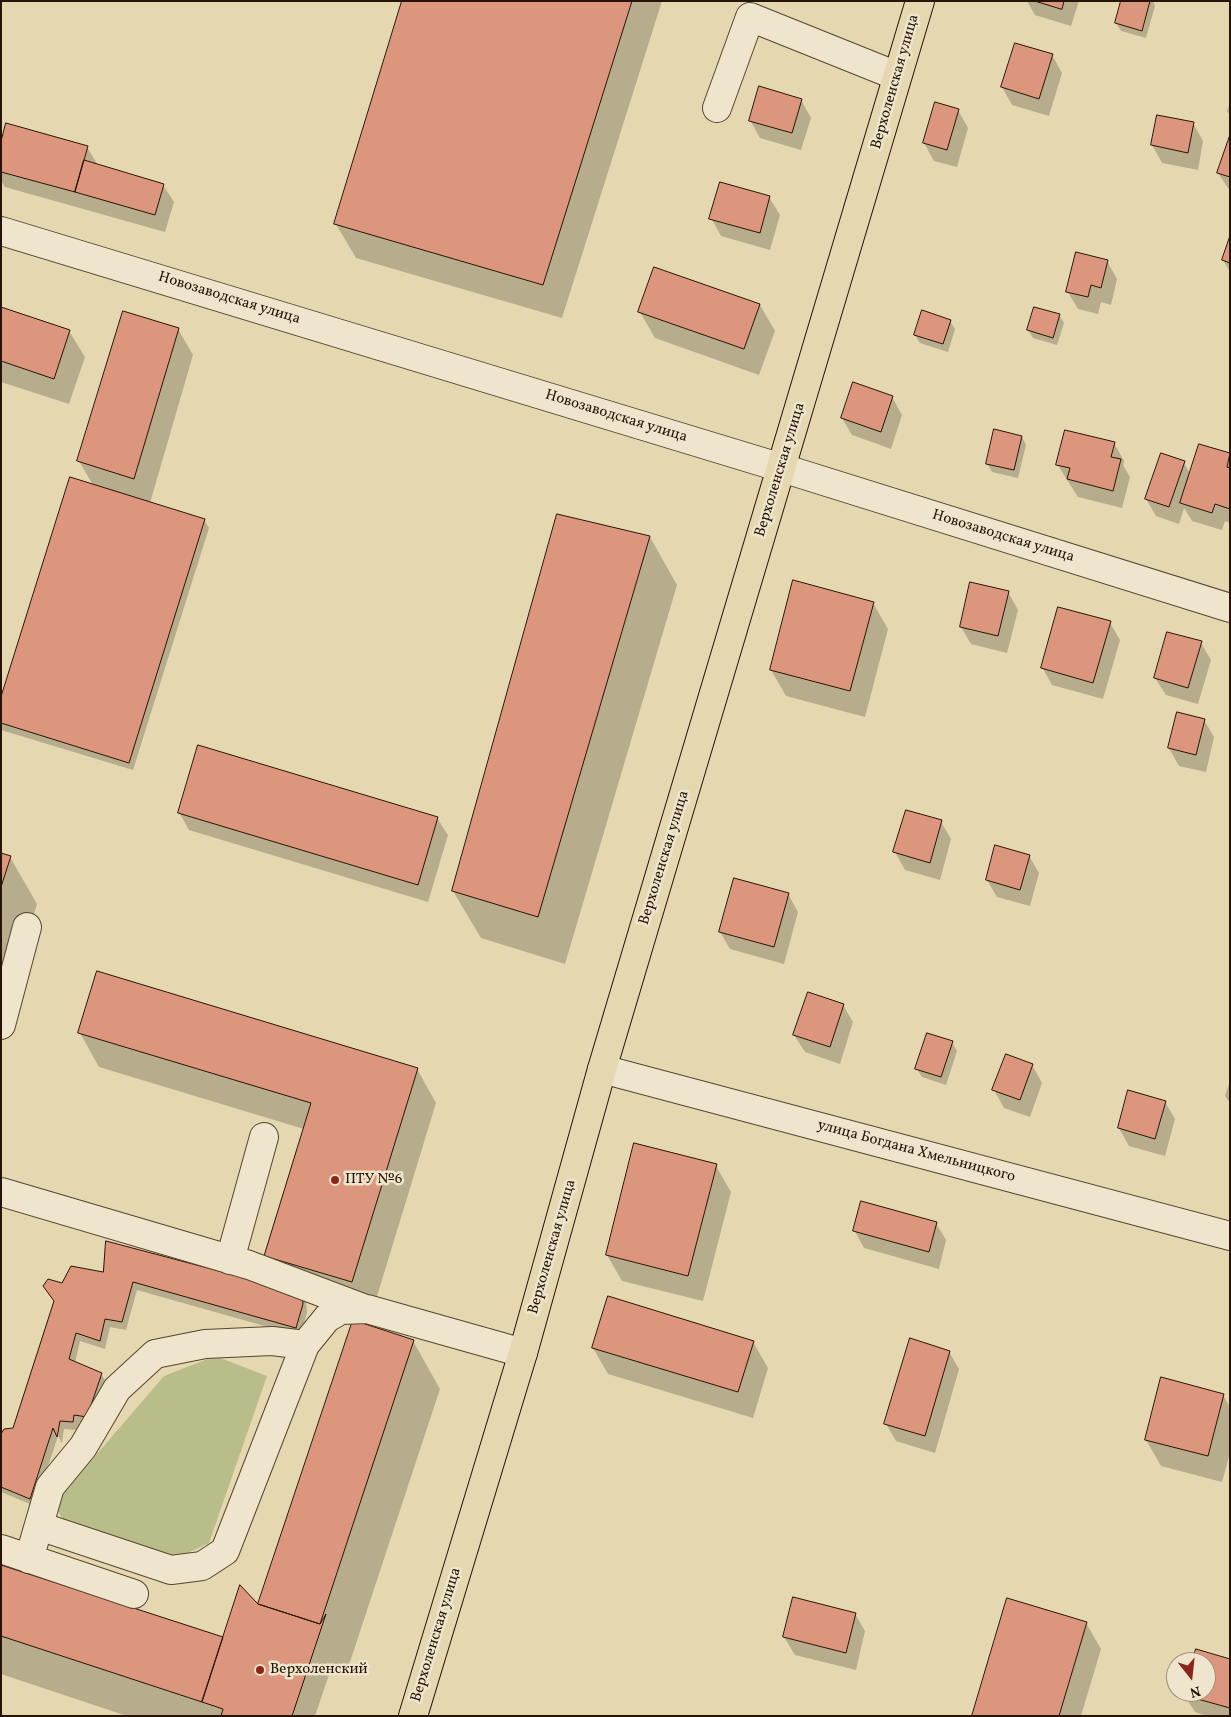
<!DOCTYPE html>
<meta charset="utf-8">
<style>
body{margin:0}
#map{position:relative;width:1231px;height:1717px;overflow:hidden;background:#e5d7b0;font-family:Vollkorn,serif}
canvas{display:block}
.frame{position:absolute;inset:0;border:2px solid #281406;pointer-events:none}
.north{position:absolute;left:1166px;top:1652px;width:50px;height:50px;box-sizing:border-box;background:#eee5cc;border:1px solid #9f917d;border-radius:50%;rotate:164deg;font-size:14px;font-weight:700;line-height:20px;text-align:center;color:#281406}
.north::after{content:'';display:block;margin:auto;width:18px;height:22px;background:#8f2418;clip-path:polygon(50% 0,100% 100%,50% 72%,0 100%)}
</style>
<div id="map">
<canvas width="1231" height="1717"></canvas>
<div class="frame"></div>
<div class="north">N</div>
</div>
<script>
const ctx = document.querySelector('canvas').getContext('2d');
ctx.lineJoin = 'round';
function fillPath(path, color) { ctx.fillStyle = color; ctx.fill(path, 'evenodd'); }
function stroke(path, color, width, dash) { ctx.strokeStyle = color; ctx.lineWidth = width; ctx.lineCap = dash ? 'butt' : 'round'; ctx.setLineDash(dash || []); ctx.stroke(path); }
function drawText(font, color, halo, rows, align = 'center') {
  ctx.font = font + ' Vollkorn,serif'; ctx.lineWidth = 5; ctx.setLineDash([]); ctx.textBaseline = 'middle'; ctx.strokeStyle = halo; ctx.fillStyle = color; for (const [text, x, y, turn = 0] of rows) {
    ctx.save(); ctx.translate(x, y); ctx.rotate((+turn || 0) * Math.PI / 180); ctx.textAlign = isNaN(turn) ? turn : align; if (halo) ctx.strokeText(text, 0, 0); ctx.fillText(text, 0, 0); ctx.restore();
  }
}
fillPath(new Path2D(`
 M215 1356 267 1376 209 1543 172 1560 66 1525 54 1504 164 1376Z`), '#b8bd89');
fillPath(new Path2D(`
 M404 1H662L562 318 356 258 336 224Z
 M1027 1H1079L1071 26 1035 15Z
 M1122 1H1153L1155 6 1146 38 1121 31 1116 23Z
 M1052 55 1062 73 1049 116 1012 105 1002 87Z
 M801 100 811 118 801 150 760 138 750 120Z
 M1230 103V115L1227 111Z
 M958 110 968 128 957 167 934 161 924 143Z
 M1193 123 1203 141 1198 170 1162 163 1152 145Z
 M1230 139V191L1218 173Z
 M1 146 87 147 97 164 163 185 174 202 165 232 5 187 1 181Z
 M769 197 780 215 770 250 721 236 711 218Z
 M1230 240V272L1223 260Z
 M1107 261 1117 279 1111 305 1101 302 1098 314 1078 309 1068 292Z
 M760 305 775 331 759 375 655 338 640 312Z
 M1 308 69 331 85 357 69 404 1 382Z
 M1059 315 1064 323 1057 345 1033 338 1028 330Z
 M950 321 955 329 948 352 920 343 915 335Z
 M178 329 193 355 150 503 204 520 209 528 133 770 1 730V701L93 485 79 461Z
 M892 397 902 415 891 449 852 435 842 418Z
 M1022 437 1026 445 1018 478 992 472 987 463Z
 M1114 443 1124 461 1123 465 1130 477 1122 508 1078 497 1057 464Z
 M1230 454V523L1225 521 1222 530 1192 521 1184 508 1179 524 1156 516 1146 499 1184 463 1191 475Z
 M650 537 677 585 565 964 481 938 453 891Z
 M1008 592 1018 610 1007 653 971 644 961 627Z
 M873 603 888 629 865 717 786 696 771 670Z
 M1110 623 1120 640 1103 699 1052 685 1042 667Z
 M1201 643 1211 660 1198 704 1166 695 1155 678Z
 M1204 720 1214 737 1206 772 1179 766 1169 748Z
 M179 812 437 818 448 835 428 902 189 830Z
 M941 822 951 839 940 880 905 870 895 852Z
 M1 854 10 857 37 904 1 1025Z
 M1029 856 1039 873 1030 906 997 897 987 880Z
 M788 894 798 912 784 964 730 949 720 932Z
 M843 1005 853 1022 840 1064 805 1052 794 1035Z
 M80 1033 417 1069 436 1103 371 1316 302 1295 306 1302 307 1313 300 1336 137 1290 126 1330 110 1327 105 1349 80 1341 75 1363 101 1374 106 1382 92 1425 79 1423 78 1430 64 1429 62 1443 58 1436 35 1506 1 1492V1437L14 1429 55 1302 50 1295 62 1285 104 1273 285 1289 265 1256 304 1129 99 1067Z
 M952 1042 957 1051 946 1085 922 1077 917 1069Z
 M1032 1065 1042 1083 1030 1117 1004 1108 994 1090Z
 M1230 1081V1103L1225 1096Z
 M1165 1102 1175 1119 1165 1156 1129 1146 1119 1128Z
 M716 1166 731 1192 703 1301 622 1281 607 1255Z
 M936 1223 946 1240 939 1269 864 1248 854 1230Z
 M413 1341 440 1389 347 1671 332 1666 315 1716H127L1 1674V1566L222 1638 223 1641 258 1605Z
 M753 1342 768 1368 753 1418 608 1374 593 1348Z
 M949 1352 959 1369 935 1453 896 1441 886 1424Z
 M1223 1395 1230 1407V1453L1222 1482 1161 1466 1146 1440Z
 M855 1614 865 1631 856 1670 795 1655 784 1637Z
 M1086 1623 1101 1649 1081 1716H973Z
 M1230 1660V1716H1207L1195 1712 1184 1695 1185 1692H1206V1662H1194Z`), '#0003');
const building = new Path2D(`
 M402 1H632L543 285 334 224Z
 M1035 1H1064L1062 9Z
 M1121 1H1150L1142 31 1115 23Z
 M1015 43 1053 54 1039 99 1001 87Z
 M759 86 802 99 792 133 749 121Z
 M935 102 959 109 947 150 923 143Z
 M1157 115 1194 122 1188 153 1151 145Z
 M6 123 88 146 75 192 1 172V142Z
 M1230 135V177L1217 173Z
 M84 160 164 184 155 215 75 192Z
 M720 182 770 196 760 233 709 219Z
 M1230 236V263L1222 260Z
 M1076 252 1108 260 1101 288 1091 285 1088 297 1066 292Z
 M654 267 760 304 744 349 638 312Z
 M1 307 70 330 54 379 1 361Z
 M1034 307 1060 314 1053 338 1027 330Z
 M922 310 951 320 943 344 914 335Z
 M123 311 179 328 134 479 77 461Z
 M853 382 893 396 881 432 841 418Z
 M994 429 1022 436 1014 470 986 464Z
 M1065 430 1115 442 1111 457 1121 459 1113 491 1067 479 1070 468 1056 465Z
 M1199 444 1230 453 1227 467 1230 468V509L1215 504 1212 513 1180 503Z
 M1161 453 1185 461 1169 507 1145 499Z
 M70 477 205 519 129 763 1 723V697Z
 M557 514 650 536 538 917 452 891Z
 M793 580 874 602 850 691 770 670Z
 M970 582 1009 591 998 636 960 627Z
 M1058 607 1111 621 1093 683 1041 668Z
 M1167 632 1202 641 1188 688 1154 678Z
 M1177 712 1205 719 1196 755 1168 748Z
 M198 745 438 817 418 885 178 813Z
 M906 810 942 820 930 863 893 852Z
 M995 845 1030 855 1020 890 986 880Z
 M1 853 11 856 1 887Z
 M734 878 789 893 774 947 719 932Z
 M97 971 418 1068 352 1282 264 1256 311 1103 78 1033Z
 M808 992 844 1004 830 1047 793 1035Z
 M927 1033 953 1041 941 1077 915 1069Z
 M1006 1054 1033 1064 1020 1100 992 1090Z
 M1128 1090 1166 1101 1155 1139 1118 1128Z
 M634 1143 717 1164 688 1276 606 1255Z
 M861 1201 937 1222 929 1252 853 1231Z
 M106 1241 302 1293 303 1304 296 1328 133 1282 122 1322 105 1319 100 1341 76 1333 69 1359 102 1373 87 1417 74 1415 73 1422 60 1421 57 1437 53 1428 30 1499 1 1487V1434L4 1429 13 1428 54 1301 43 1286 48 1279 62 1283 71 1266 103 1272Z
 M608 1296 754 1341 738 1392 592 1348Z
 M353 1320 414 1340 320 1624 258 1604Z
 M910 1338 950 1351 925 1436 884 1424Z
 M1161 1377 1224 1394 1208 1456 1145 1440Z
 M1 1565 223 1637 202 1702 1 1636Z
 M240 1585 258 1604 320 1624 326 1614 292 1716H221L223 1709 202 1702Z
 M793 1597 856 1613 846 1653 783 1637Z
 M1007 1598 1087 1622 1059 1716H972Z
 M1196 1649 1230 1659V1708L1183 1695 1184 1692H1206V1662H1192Z`);
fillPath(building, '#dd967e');
stroke(building, '#281406', 1);
const minor = new Path2D(`
 M717 108 750 17 897 76
 M1 231 782 468 1230 608
 M1 1025 27 927
 M602 1069 1230 1236
 M1 1192 249 1265 363 1308
 M230 1260 264 1137
 M39 1526 171 1570 202 1566 225 1551 305 1345
 M1 1549 134 1594
 M29 1559 50 1487 83 1447 117 1389 155 1354 205 1344 272 1341 305 1345 327 1318 341 1310 367 1309 523 1353`);
const major = new Path2D(`
 M413 1716 523 1353 602 1069 920 1`);
stroke(minor, '#574530', 30);
stroke(major, '#281406', 30);
stroke(minor, '#eee5cc', 28);
stroke(major, '#e5d7b0', 28);
for (const [x, y, r, color] of [
 [335,1180,5,"#8f2418"],
 [260,1670,5,"#8f2418"]
]) { const dot = new Path2D(); dot.arc(x, y, r, 0, 2 * Math.PI); ctx.fillStyle = color; ctx.fill(dot); stroke(dot, '#eee5cc', 2); }
drawText('15px', '#281406', '#eee5cc', [
 ["Верхоленская улица",896,82,-74],
 ["Новозаводская улица",229,299,17],
 ["Новозаводская улица",616,417,17],
 ["Верхоленская улица",781,470,-73],
 ["Новозаводская улица",1003,537,17],
 ["Верхоленская улица",665,858,-73],
 ["улица Богдана Хмельницкого",916,1152,15],
 ["Верхоленская улица",553,1247,-74],
 ["Верхоленская улица",437,1635,-73]
]);
drawText('15px', '#281406', '#eee5cc', [
 ["ПТУ №6",345,1180],
 ["Верхоленский",270,1670]
], 'left');
</script>
